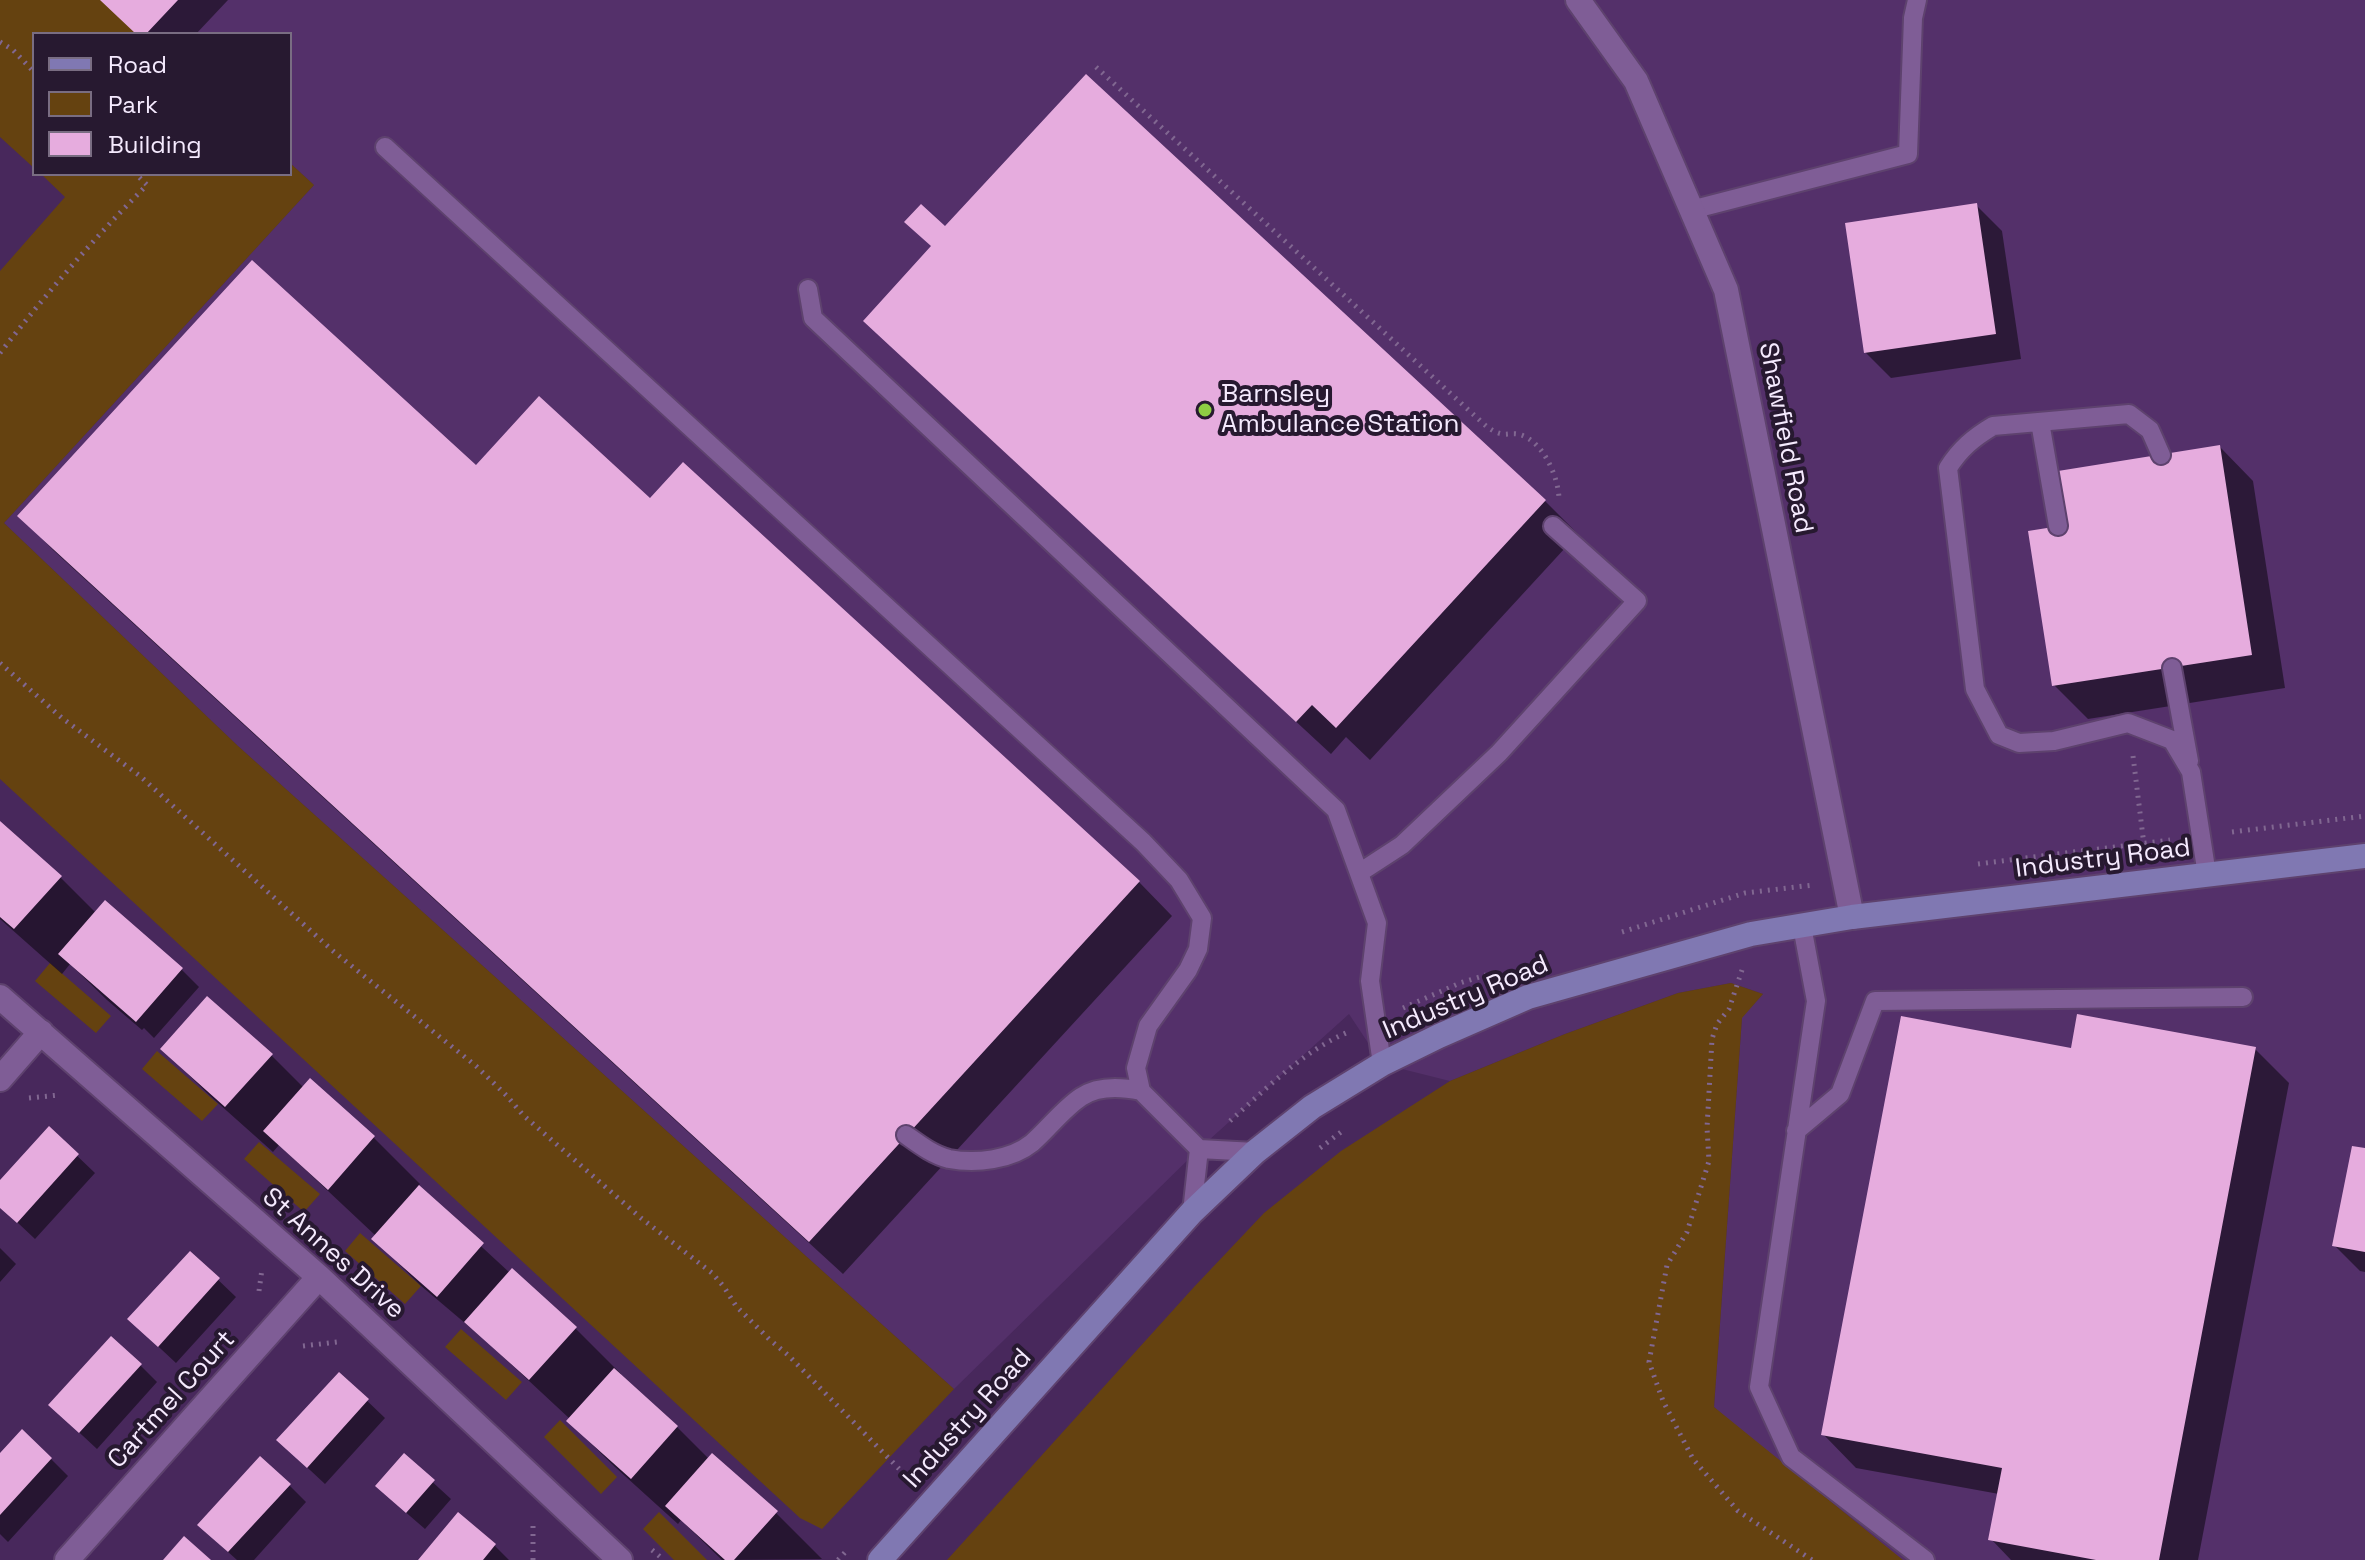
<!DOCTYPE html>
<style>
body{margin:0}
#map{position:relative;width:2365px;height:1560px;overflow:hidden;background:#48285c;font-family:"Space Grotesk",sans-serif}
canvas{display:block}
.legend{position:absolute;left:32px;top:32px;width:260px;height:144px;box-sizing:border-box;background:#271930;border:2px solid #796d82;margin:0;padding:10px 14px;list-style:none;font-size:24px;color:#f5eafe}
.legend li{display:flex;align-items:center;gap:16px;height:40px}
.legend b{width:40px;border:2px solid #796d82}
</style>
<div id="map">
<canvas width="2365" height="1560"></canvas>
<ul class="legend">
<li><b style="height:10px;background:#8078b2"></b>Road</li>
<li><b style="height:22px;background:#654210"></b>Park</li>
<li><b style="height:22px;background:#e6acde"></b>Building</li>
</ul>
</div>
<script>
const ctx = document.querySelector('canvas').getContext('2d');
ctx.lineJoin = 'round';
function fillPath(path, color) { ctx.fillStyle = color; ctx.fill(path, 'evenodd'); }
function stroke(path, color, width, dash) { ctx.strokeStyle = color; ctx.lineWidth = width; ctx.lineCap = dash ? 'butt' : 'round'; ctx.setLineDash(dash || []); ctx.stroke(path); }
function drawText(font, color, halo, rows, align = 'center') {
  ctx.font = font + ' "Space Grotesk",sans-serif'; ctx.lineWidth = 8; ctx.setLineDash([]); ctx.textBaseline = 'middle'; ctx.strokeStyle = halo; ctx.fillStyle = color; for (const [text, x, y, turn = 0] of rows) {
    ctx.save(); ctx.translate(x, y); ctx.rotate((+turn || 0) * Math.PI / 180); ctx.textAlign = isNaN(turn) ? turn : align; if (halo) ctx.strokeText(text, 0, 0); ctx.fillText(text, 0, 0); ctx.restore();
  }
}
fillPath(new Path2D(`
 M110 0H2365V1560H1890L1714 1407 1742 1017 1763 994 1731 983 1678 993 1565 1034 1450 1081 1382 1064 1349 1014 1199 1149 954 1389 238 746 4 523 314 185 290 163V34H147Z`), '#54306a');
fillPath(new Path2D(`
 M0 0H110L147 34H34V168L0 137Z
 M290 163 314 185 4 523 238 746 954 1389 822 1529 800 1518 0 779V271L65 197 41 174H290Z
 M50 963 111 1016 96 1033 35 981Z
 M1731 983 1763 994 1742 1018 1714 1407 1903 1560H947L1194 1287 1264 1213 1341 1151 1450 1081 1565 1034 1678 993Z
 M157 1051 218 1104 202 1121 142 1069Z
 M259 1142 320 1194 304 1212 244 1159Z
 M360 1233 421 1286 405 1304 345 1251Z
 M461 1329 522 1382 506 1400 445 1347Z
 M560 1420 617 1477 601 1494 544 1437Z
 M659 1512 707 1560H674L643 1529Z`), '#654210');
fillPath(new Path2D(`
 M101 0H228L196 34H138Z
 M1086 76 1545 501 1578 534 1370 760 1346 737 1331 754 899 354 933 248Z
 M1976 205 2002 231 2021 359 1891 378 1865 352Z
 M2220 447 2253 481 2285 688 2088 719 2054 685 2068 526Z
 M476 467 651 501 1139 882 1172 916 843 1274 53 550 20 516Z
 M0 824 60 877 96 913 182 970 199 987 154 1038 144 1028 142 1030 107 1000 70 964 62 974 0 919Z
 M163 1049 271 1055 304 1088 310 1081 374 1138 420 1184 417 1187 510 1273 575 1328 621 1374 620 1376 677 1427 709 1459 776 1513 822 1559 722 1560 681 1520 678 1524 615 1467 568 1421 570 1419 485 1340 420 1285 374 1239 376 1236 279 1145 273 1152 209 1095Z
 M2255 1049 2289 1083 2198 1560H2011L1991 1539 1999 1494 1856 1468 1823 1434 2072 1050Z
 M49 1129 95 1173 35 1239 0 1206V1183Z
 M2365 1150V1272L2360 1271 2334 1245Z
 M0 1248 16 1264 0 1282Z
 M190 1253 236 1297 176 1363 147 1336Z
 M140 1365 157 1382 97 1449 68 1422Z
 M339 1374 385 1418 325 1484 296 1457Z
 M404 1456 451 1499 425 1529 395 1503Z
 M0 1457 51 1459 68 1476 8 1542 0 1534Z
 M289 1485 306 1502 254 1560H237L217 1542Z
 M458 1515 495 1546 509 1560H421Z`), '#0007');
fillPath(new Path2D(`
 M100 0H178L146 34H136Z
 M1086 74 1546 500 1336 728 1312 705 1296 722 863 321 931 246 904 222 921 204 945 226Z
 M1977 203 1996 334 1864 353 1845 223Z
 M252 260 476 465 539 396 650 498 683 462 1140 881 809 1242 17 516Z
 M2220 445 2252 655 2052 686 2028 531 2066 525 2058 471Z
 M0 821 62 876 14 929 0 917Z
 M105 900 183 968 136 1022 58 954Z
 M207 996 273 1054 225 1107 160 1049Z
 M2077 1014 2256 1047 2159 1560H2096L1988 1540 2002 1468 1821 1435 1901 1016 2071 1048Z
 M310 1078 375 1136 328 1190 263 1131Z
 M49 1126 79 1154 17 1223 0 1208V1180Z
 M2352 1146 2365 1148V1252L2332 1246Z
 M419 1185 484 1243 437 1297 371 1239Z
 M190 1251 220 1278 158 1347 127 1319Z
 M512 1268 577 1327 529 1380 464 1322Z
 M111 1336 142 1364 79 1433 48 1405Z
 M614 1368 678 1426 631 1479 566 1421Z
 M339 1372 369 1399 307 1468 276 1440Z
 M22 1429 52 1458 0 1515V1453Z
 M404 1453 435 1480 406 1513 375 1486Z
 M712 1453 778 1511 734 1560H725L665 1506Z
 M260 1456 291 1484 228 1552 197 1525Z
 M458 1512 496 1544 483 1560H418Z
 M184 1536 211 1560H163Z`), '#e6acde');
const lane = new Path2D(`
 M385 147 1143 842 1179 880 1202 918 1198 949 1188 970 1148 1026 1136 1068 1141 1091 1199 1149 1255 1152
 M1691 210 1908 154 1913 18 1917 0
 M808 289 813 318 1336 810 1377 923 1370 981 1382 1064
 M2040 422 2058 526
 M2161 455 2150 430 2129 414 1993 426C1973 438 1960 449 1948 468L1975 689 1999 735 2019 743 2054 741 2128 723 2172 740 2191 772 2207 875
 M2172 668 2189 761
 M1359 873 1402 845 1499 753 1637 601 1553 526
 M1802 926 1816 1001 1759 1387 1791 1457 1925 1560
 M1796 1131 1840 1094 1875 1001 2243 997
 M906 1135C920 1145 933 1155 949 1159 976 1164 1011 1160 1032 1143 1049 1128 1063 1109 1081 1097 1099 1085 1122 1087 1141 1091
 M1192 1212 1199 1149`);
const street = new Path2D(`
 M1578 0 1636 81 1726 290 1852 917
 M0 997 319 1277 620 1560
 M0 1079 41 1032
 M67 1560 319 1277`);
const secondary = new Path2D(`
 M880 1560 1192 1212 1255 1152 1312 1107 1382 1064 1439 1036 1528 997 1751 934 1852 917 2365 856`);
stroke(lane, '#5e426e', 22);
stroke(street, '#5e426e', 28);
stroke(secondary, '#5e426e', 28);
stroke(new Path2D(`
 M0 42 13 50 34 72
 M1096 67 1475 416C1483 423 1491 432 1502 434 1508 435 1514 432 1521 435 1543 442 1558 476 1559 498
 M0 353C46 294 94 238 147 185L136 174
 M0 663 62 718 140 776 333 951 476 1066 507 1096 523 1115 641 1218 712 1273 724 1287 736 1306 769 1339 788 1355 908 1478
 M2133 756 2144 845
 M2232 832 2365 816
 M1978 864 2170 840
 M1622 932 1745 893 1813 885
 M1742 970 1729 1009 1717 1024 1712 1039 1707 1128 1709 1161 1687 1232 1667 1265 1649 1362 1663 1401 1693 1459 1738 1511 1812 1560
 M1403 1008 1460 983 1486 975
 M29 1098 59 1095
 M1230 1121C1266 1089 1302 1052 1346 1033
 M1320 1148 1341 1132
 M259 1291 262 1269
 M303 1346 337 1342
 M652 1550 664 1560
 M533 1560V1525
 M838 1560 848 1549`), '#816791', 5, [2, 6]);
stroke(lane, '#7f5d96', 18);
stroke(street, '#7f5d96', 24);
stroke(secondary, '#8078b2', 24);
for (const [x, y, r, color] of [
 [1205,410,8,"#8ece43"]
]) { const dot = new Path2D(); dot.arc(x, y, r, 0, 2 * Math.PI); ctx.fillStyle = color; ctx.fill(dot); stroke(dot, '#271930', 3); }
drawText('26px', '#f5eafe', '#271930', [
 ["Barnsley",1221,395],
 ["Ambulance Station",1221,425]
], 'left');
drawText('26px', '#f5eafe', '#271930', [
 ["Shawfield Road",1785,438,79],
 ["Industry Road",2103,859,-7],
 ["Industry Road",1466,998,-23],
 ["St Annes Drive",333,1254,42],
 ["Cartmel Court",172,1400,-48],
 ["Industry Road",968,1419,-48]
]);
</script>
